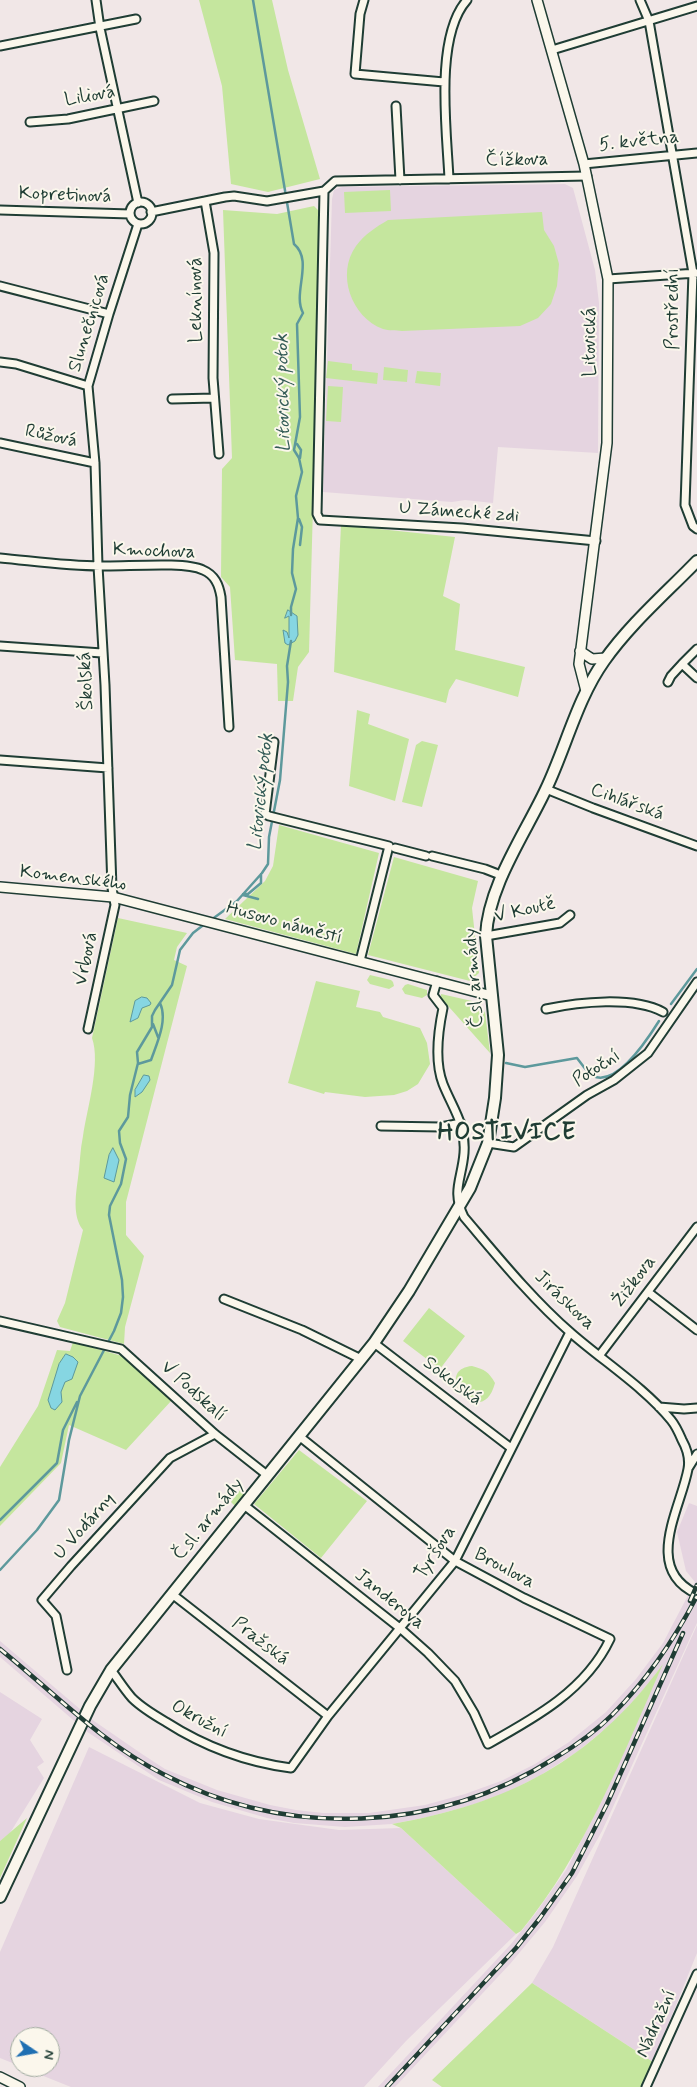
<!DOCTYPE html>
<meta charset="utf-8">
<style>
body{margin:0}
#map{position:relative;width:697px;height:2087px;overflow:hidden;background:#f1e7e7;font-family:Mynerve,sans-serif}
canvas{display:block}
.north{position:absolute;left:10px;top:2027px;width:50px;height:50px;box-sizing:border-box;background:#fbf7ec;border:1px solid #a3ada2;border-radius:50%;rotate:102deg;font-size:14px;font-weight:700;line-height:20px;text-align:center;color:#1f3d34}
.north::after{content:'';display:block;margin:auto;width:18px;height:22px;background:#1f6fb2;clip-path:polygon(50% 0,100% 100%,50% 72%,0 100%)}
</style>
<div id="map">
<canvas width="697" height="2087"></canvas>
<div class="north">N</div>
</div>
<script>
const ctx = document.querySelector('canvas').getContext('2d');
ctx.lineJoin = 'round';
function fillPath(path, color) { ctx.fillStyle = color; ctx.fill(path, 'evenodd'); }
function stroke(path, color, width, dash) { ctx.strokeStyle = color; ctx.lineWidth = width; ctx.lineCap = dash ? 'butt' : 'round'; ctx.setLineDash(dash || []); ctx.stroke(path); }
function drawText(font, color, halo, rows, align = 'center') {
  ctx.font = font + ' Mynerve,sans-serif'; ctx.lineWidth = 4; ctx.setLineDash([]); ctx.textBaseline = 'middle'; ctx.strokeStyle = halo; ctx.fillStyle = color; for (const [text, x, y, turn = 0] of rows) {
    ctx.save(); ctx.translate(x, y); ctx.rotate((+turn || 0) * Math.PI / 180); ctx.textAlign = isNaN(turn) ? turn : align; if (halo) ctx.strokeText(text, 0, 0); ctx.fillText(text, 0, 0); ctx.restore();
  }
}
fillPath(new Path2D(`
 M565 184 573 188 595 270 599 303 598 453 498 447 493 503 465 500 452 502 323 492 332 199 334 190 342 187Z
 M689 1503 697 1506V1623L602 1831 577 1876 545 1922 510 1964 395 2087H378L511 1944 535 1914 566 1870 601 1802 661 1667 646 1687 615 1721 577 1752 541 1775 506 1793 469 1806 428 1817 392 1824 345 1827 294 1823 267 1818 212 1802 159 1780 86 1731 0 1657V1641L94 1721 142 1754 165 1769 217 1790 270 1805 296 1810 323 1813H369L425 1805 465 1794 501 1781 535 1764 569 1742 606 1712 636 1679 663 1643 695 1582 686 1571 677 1532Z
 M697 1625V1953L653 2062 532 1983 553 1947Z
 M0 1692 42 1719 30 1740 44 1762 37 1767 44 1778 10 1833 0 1841Z
 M89 1747 200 1803 259 1819 339 1830 401 1828 516 1934 406 2041 364 2087H71L21 2067H50V2037H20V2066L0 2058V1952Z`), '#e5d4e0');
fillPath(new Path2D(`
 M199 0H272L288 70 320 179 268 192 231 184 222 86Z
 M390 190 391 211 345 213 344 192Z
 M314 206 321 213 309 652 298 667 293 701H278L277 664 235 660 230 587 221 577 222 469 232 458 223 210 277 214Z
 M542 212 544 230 554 246 559 264 557 286 551 304 538 318 520 326 402 331C396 330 389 331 383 329 351 317 336 274 356 246 365 234 376 227 388 220Z
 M328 361 352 364V370L378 373 377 384 326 378Z
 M384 367 408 370 407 382 383 380Z
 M417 371 441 373 440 386 415 383Z
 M328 386 343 387 341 422 326 421Z
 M341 525 455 537 443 596 460 604 455 650 525 667 518 697 456 679 449 690 446 703 334 672Z
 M357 710 370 714 368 724 409 739 395 801 349 786Z
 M422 741 438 745 422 807 402 802 416 745Z
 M279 825 379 853 356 954 225 919 265 881 273 866Z
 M394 857 478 881 472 908 479 973 470 981 368 955Z
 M118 918 187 933 177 947 174 960 187 966 126 1202V1235L144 1256 125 1327 124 1344 60 1327 57 1321 65 1303 83 1230C72 1216 76 1194 78 1178 80 1164 80 1150 83 1136 87 1109 101 1063 92 1038Z
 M370 975 391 980 393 982 394 986 389 989 370 984 367 980Z
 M316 981 360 991 356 1007 380 1012 383 1017 420 1028 427 1043 430 1064 418 1084 407 1091 394 1095 365 1097 325 1092 324 1094 288 1083Z
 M408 984 427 990V995L422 998 405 994 402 989 405 985Z
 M441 994 472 1001 485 1012 490 1053 441 998Z
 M429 1308 465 1336 440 1369 403 1341Z
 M73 1342 122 1356 172 1400 126 1450 69 1425 61 1463 0 1526V1467L38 1406 57 1350 70 1351Z
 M472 1366C484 1369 489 1372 495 1383 482 1433 430 1370 472 1366Z
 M299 1450 367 1501 321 1558 254 1504Z
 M241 1489 246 1493 235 1506 231 1502Z
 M663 1664C622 1756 586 1852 521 1931L516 1934 401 1828 392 1824C508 1804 592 1761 663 1664Z
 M27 1818 0 1878V1841Z
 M532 1983 653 2062 641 2087H442L432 2080Z`), '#c5e69e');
const water = new Path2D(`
 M288 610 297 616 298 635 295 641 288 645 285 643 283 630 287 632 289 638V616L285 618Z
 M142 997 147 998 151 1003 150 1005 142 1008 138 1018 130 1022 135 1001Z
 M144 1075 149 1076 150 1080 142 1092 135 1097V1090Z
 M113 1148 119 1160 114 1182 104 1178 109 1155Z
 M66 1354 73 1357 78 1362 72 1379 65 1382 61 1392 62 1402 55 1410 51 1408 48 1400 59 1364Z`);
fillPath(water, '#86d6e2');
stroke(water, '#5d999c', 1);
stroke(new Path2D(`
 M253 0 294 244C314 261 292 293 303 313L297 324 300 417 294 450 299 458 302 472 296 496 298 518 293 549 292 573 296 589 291 607V615
 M297 444 301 450 300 458
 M299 519 302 527 300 545
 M243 894H248L261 883V874
 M243 895 258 899
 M211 920 237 901 262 873 268 864 269 837 280 780 288 682 287 666 291 641
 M671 1004 697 969
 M153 1024 158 1037
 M506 1063 525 1067 577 1058C581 1063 587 1073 593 1076 617 1087 649 1037 659 1021
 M138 1064 151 1060C157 1043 168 1020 160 1003
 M0 1520 57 1463 63 1430 77 1402
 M0 1570 37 1530 59 1500 69 1440 80 1396 114 1331 121 1313 123 1297 122 1280 109 1215 110 1206 121 1184 126 1159 120 1143 119 1131 128 1117 130 1095 138 1063 137 1052 152 1027V1016L155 1010 172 985 180 950 193 933 206 923`), '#5d999c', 2.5);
const minor = new Path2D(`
 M96 0 100 28 138 203
 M364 0 360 14 355 74 444 82
 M640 0 649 21 693 273 685 505 693 526 697 529
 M0 46 136 19
 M552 50 697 6
 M396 106 400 180
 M30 122 68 119 154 101
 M584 164 697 153
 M587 176 335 181 324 191 317 514 320 520 462 528 596 541
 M449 179C447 132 434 37 467 0
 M205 201 214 253 213 378 219 454
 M130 213a11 11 0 1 1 22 0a11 11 0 1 1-22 0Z
 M0 210 130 214
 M151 212 225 197 234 196 267 201 324 191
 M608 279 697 273
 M0 286 109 314
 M0 362 16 364 88 386
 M172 399 214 398
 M0 443 95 463
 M0 558C33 561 67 566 100 566 124 567 184 561 203 570 215 575 219 585 221 597L229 727
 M0 646 102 653
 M697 649 682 664 697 678
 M668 682 671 676 682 664
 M274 742 265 814 269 816 389 846 360 961
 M0 760 108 768
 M546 789 593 808 697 846
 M395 848 426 856
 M432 856 485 869 503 876
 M486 936 560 923 570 915
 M437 981 433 995 443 1008C438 1032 434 1061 443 1084 453 1109 466 1124 464 1153 462 1179 451 1191 464 1217 498 1257 532 1299 571 1333 603 1361 645 1388 671 1420 676 1426 679 1433 682 1440 687 1449 690 1458 688 1469 681 1508 642 1569 697 1594
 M546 1009C579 1002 633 996 663 1012
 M88 1029 115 905 112 888 105 685 98 566 95 463 88 386 109 314 138 224
 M381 1126 441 1127 461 1123
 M488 1143 514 1147 587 1095 614 1080 648 1053 697 982
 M648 1292 697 1330
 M224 1299 302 1330 361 1359
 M0 1321 121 1349 215 1434 267 1475
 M374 1343 511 1448
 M599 1356 697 1227
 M659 1407 684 1409 697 1408
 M689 1467 697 1454
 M244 1505 401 1629 428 1653 455 1681 474 1713 488 1744C535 1718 586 1690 610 1639L524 1598 455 1561 299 1436
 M172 1594 328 1716
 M67 1670 56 1616 42 1600 71 1566 170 1458 215 1434
 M111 1670C118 1679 124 1689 132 1698 141 1707 154 1715 166 1722 205 1747 245 1762 291 1768L328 1716 455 1561 570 1332
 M646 2087 697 1974`);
const tertiary = new Path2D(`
 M537 0 584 164 608 279 607 443 579 664 586 691
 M580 651 592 659 606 658
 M0 887 113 897 492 996
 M0 2077 20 2087`);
const secondary = new Path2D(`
 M0 1897 90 1706 111 1670 374 1343 409 1291 470 1188 488 1143 495 1098 498 1055 486 936C488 886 525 834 546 789 566 747 577 699 604 661 630 624 666 593 697 561`);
stroke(minor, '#1f3d34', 11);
stroke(tertiary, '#1f3d34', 12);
stroke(secondary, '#1f3d34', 14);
stroke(minor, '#fbf7ec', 7);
stroke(tertiary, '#fbf7ec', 9);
stroke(secondary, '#fbf7ec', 10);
const rail = new Path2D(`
 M690 1601 697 1585
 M0 1649C53 1692 102 1743 163 1774 287 1839 437 1833 555 1758 575 1746 595 1732 612 1715 647 1680 674 1640 697 1596
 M387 2087 516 1948 540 1918 572 1873 607 1804 683 1633`);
stroke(rail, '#1f3d34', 4.5);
stroke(rail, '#fbf7ec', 2.5, [8]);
drawText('19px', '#1f3d34', '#fbf7ec', [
 ["Liliová",90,97,-10],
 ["5. května",639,142,-6],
 ["Čížkova",517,161,-1],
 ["Kopretinová",65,196,2],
 ["Leknínová",197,300,-90],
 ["Prostřední",674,309,-90],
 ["Slunečnicová",90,323,-73],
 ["Litovická",591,342,-90],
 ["Růžová",51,437,12],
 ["U Zámecké zdi",459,513,4],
 ["Kmochova",154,552,2],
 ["Školská",87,681,-93],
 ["Cihlářská",627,803,20],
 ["Komenského",73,879,7],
 ["V Koutě",525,911,-13],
 ["Husovo náměstí",284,924,15],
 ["Vrbová",87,959,-78],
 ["Čsl. armády",475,978,-94],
 ["Potoční",597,1069,-33],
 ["Žižkova",635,1282,-53],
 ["Jiráskova",564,1301,44],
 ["Sokolská",452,1382,37],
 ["V Podskalí",193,1392,42],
 ["Čsl. armády",209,1520,-51],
 ["U Vodárny",85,1527,-48],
 ["Tyršova",436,1553,-57],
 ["Broulova",504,1569,28],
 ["Janderova",389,1600,39],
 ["Pražská",260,1642,38],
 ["Okružní",199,1720,28],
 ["Nádražní",657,2024,-66]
]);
drawText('italic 20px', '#345c57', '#fbf7ec', [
 ["Litovický potok",284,393,-91],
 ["Litovický potok",262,792,-84]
]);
ctx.letterSpacing = '1px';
drawText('bold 24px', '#1f3d34', '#fbf7ec', [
 ["HOSTIVICE",507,1134]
]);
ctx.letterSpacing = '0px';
</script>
